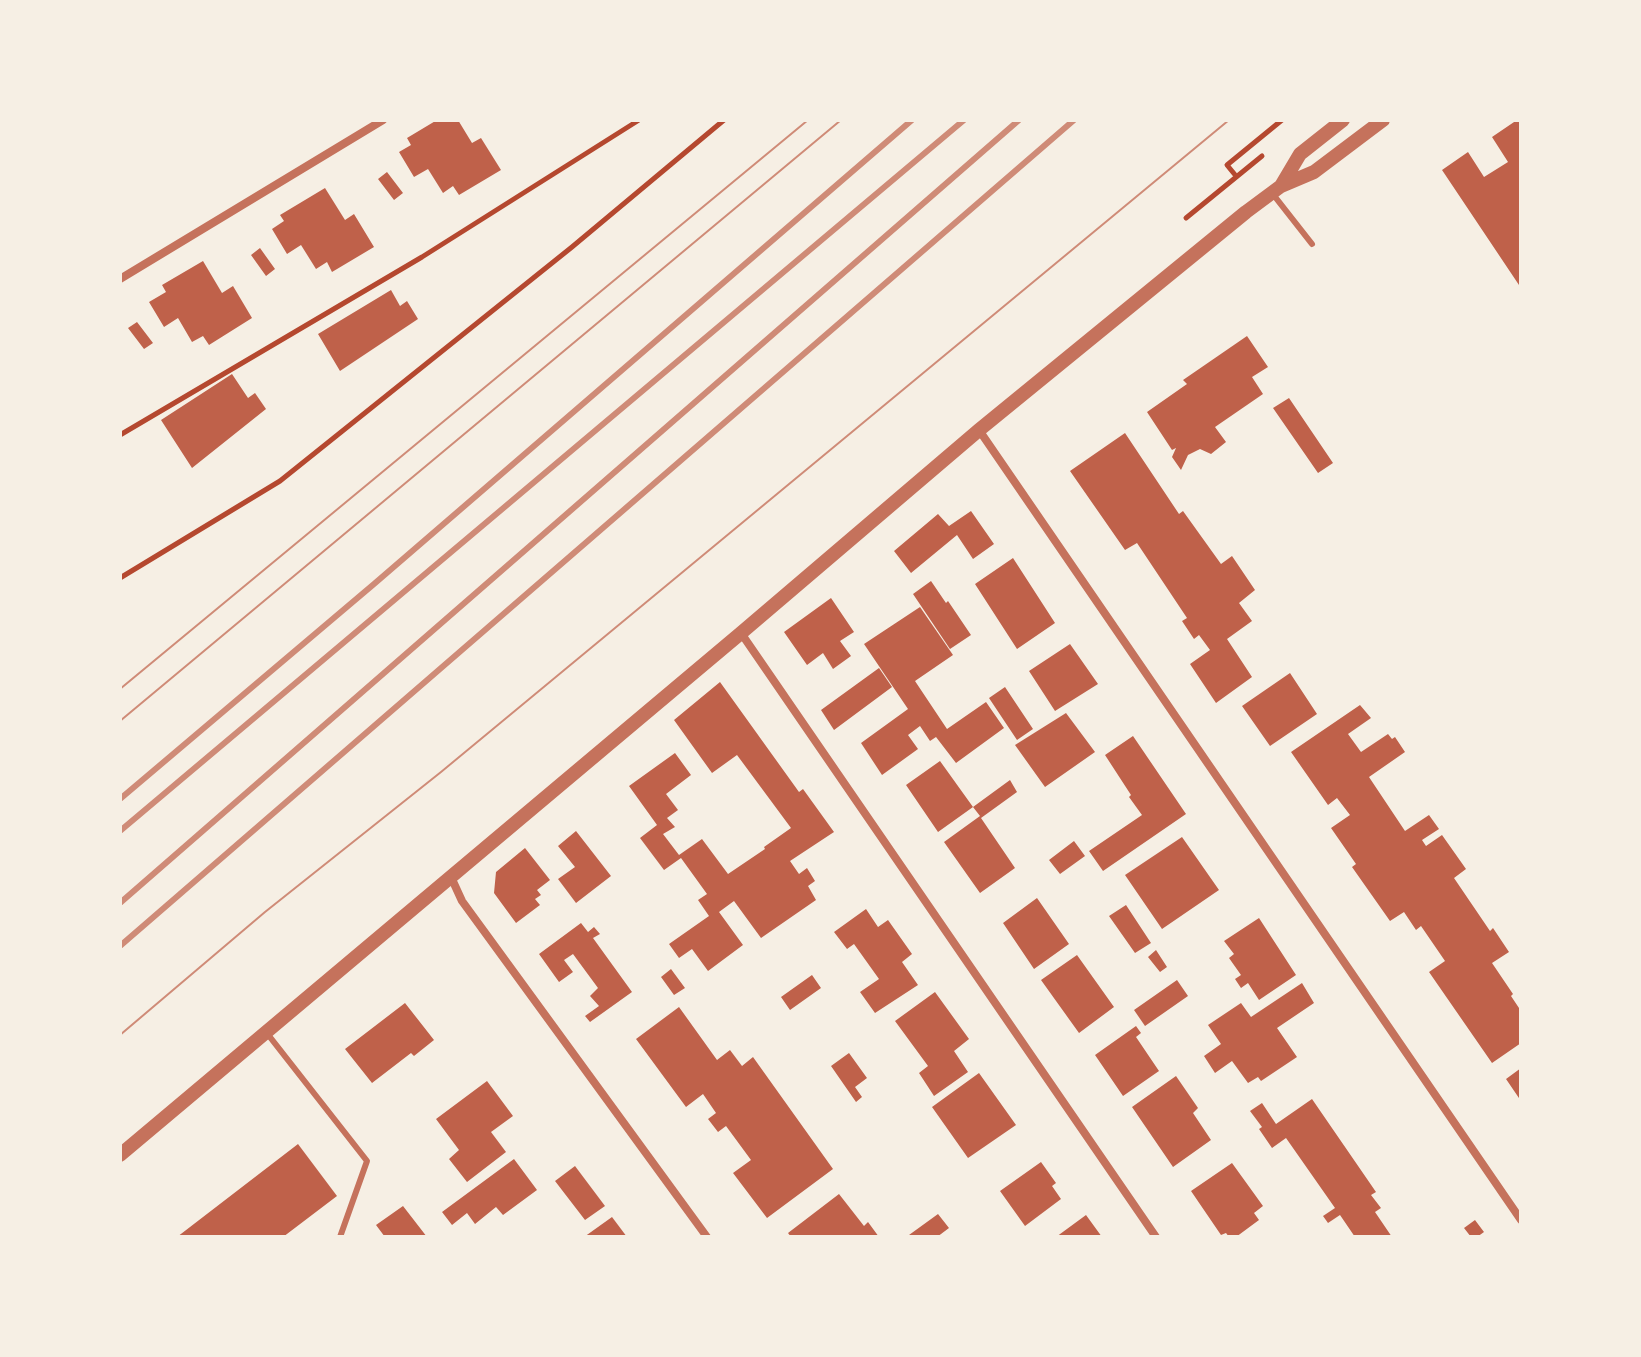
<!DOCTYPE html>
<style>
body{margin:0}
#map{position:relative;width:1641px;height:1357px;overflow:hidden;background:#f6efe4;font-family:"Space Grotesk",sans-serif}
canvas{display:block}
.frame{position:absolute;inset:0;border:122px solid #f6efe4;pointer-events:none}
</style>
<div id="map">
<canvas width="1641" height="1357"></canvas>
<div class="frame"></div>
</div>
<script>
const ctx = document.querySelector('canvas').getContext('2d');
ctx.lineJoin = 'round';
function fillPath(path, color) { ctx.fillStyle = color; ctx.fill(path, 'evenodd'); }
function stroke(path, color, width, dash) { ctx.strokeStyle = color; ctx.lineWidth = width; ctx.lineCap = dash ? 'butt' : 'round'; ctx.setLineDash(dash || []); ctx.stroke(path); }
fillPath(new Path2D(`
 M437 120H458L472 143 481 138 501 170 459 195 453 186 443 193 428 169 414 177 399 152 411 145 407 138Z
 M1517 120H1521V288L1442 170 1468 152 1484 177 1508 162 1492 137Z
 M387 172 403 193 394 200 378 179Z
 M325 188 345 220 354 214 374 247 332 272 327 262 316 269 301 245 287 254 272 229 284 221 280 215Z
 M260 248 275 269 266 276 251 255Z
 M203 261 222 293 233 286 252 318 209 345 203 336 192 342 178 318 164 327 149 302 166 292 162 285Z
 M391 290 400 306 407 301 418 319 340 371 318 334Z
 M137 322 153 343 144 349 128 328Z
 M1247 336 1268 367 1252 377 1263 394 1215 427 1226 442 1211 454 1200 449 1188 455 1181 470 1172 457 1176 448 1172 450 1147 412 1187 384 1183 380Z
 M232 374 248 398 255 393 266 409 192 468 161 420Z
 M1289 398 1333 463 1318 473 1273 408Z
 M1125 433 1179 514 1183 511 1221 564 1232 556 1255 590 1239 603 1252 621 1227 639 1252 677 1216 703 1190 664 1210 650 1199 635 1194 639 1182 621 1187 618 1137 543 1125 550 1070 471Z
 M971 511 994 544 973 559 957 535 911 573 894 551 938 514 949 526Z
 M1013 558 1055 623 1017 649 975 584Z
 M931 581 946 603 948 601 971 635 950 649 913 594Z
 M831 598 854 632 840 641 851 656 833 669 823 653 807 665 784 632Z
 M920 607 953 655 915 681 947 729 986 702 1004 728 956 763 936 737 930 741 920 726 908 735 918 749 882 775 861 743 908 709 864 644Z
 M1070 644 1098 684 1055 711 1029 671Z
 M879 668 892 687 834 730 821 710Z
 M1290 673 1317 714 1270 746 1242 706Z
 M720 682 799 792 803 789 834 832 790 861 799 874 807 868 815 881 808 886 816 900 761 938 734 901 719 912 743 945 708 971 692 949 679 958 669 944 709 916 698 900 707 894 681 858 664 870 640 838 657 825 629 786 675 753 691 775 666 794 678 810 667 818 675 827 663 834 679 855 702 839 728 874 765 849 764 847 791 828 737 755 712 773 674 720Z
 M1005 687 1033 729 1017 740 989 698Z
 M1360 705 1371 718 1348 734 1361 752 1388 734 1392 739 1395 737 1405 752 1369 777 1405 831 1429 815 1439 829 1422 840 1426 846 1442 835 1466 869 1454 878 1490 931 1493 928 1509 952 1492 963 1513 994 1511 996 1521 1011V1043L1492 1063 1429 972 1445 961 1421 926 1416 930 1404 912 1390 921 1352 867 1356 864 1331 828 1350 815 1337 798 1328 805 1291 752Z
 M1066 713 1095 752 1045 787 1015 745Z
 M1133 736 1186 814 1103 871 1089 851 1142 815 1129 797 1131 795 1105 755Z
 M940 761 973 807 938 832 906 785Z
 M1010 780 1017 792 981 818 1015 868 980 893 944 842 980 816 973 807Z
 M576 831 611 876 576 903 558 879 575 867 558 846Z
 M1182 837 1219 890 1162 929 1125 875Z
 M1074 841 1085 856 1060 874 1049 860Z
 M525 848 550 880 537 890 541 895 535 899 540 905 516 923 494 893 496 872Z
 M1037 898 1069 944 1034 969 1003 923Z
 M1126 905 1151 943 1135 953 1109 916Z
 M866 909 878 927 888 920 912 954 902 962 918 985 875 1013 860 992 879 979 854 944 847 949 834 932Z
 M1259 918 1296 975 1259 1000 1248 983 1241 988 1235 979 1241 975 1229 958 1234 954 1224 941Z
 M581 923 588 932 594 927 600 934 593 938 632 992 590 1022 585 1016 599 1006 590 996 598 988 573 954 564 960 573 972 559 982 539 954Z
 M1156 950 1167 967 1160 972 1148 957Z
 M1077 955 1114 1007 1079 1033 1041 980Z
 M671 969 685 988 674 995 661 977Z
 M812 975 821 988 790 1010 781 997Z
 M1177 980 1188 996 1145 1026 1134 1010Z
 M1302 983 1314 1003 1277 1028 1297 1057 1261 1081 1258 1077 1248 1083 1232 1061 1215 1073 1204 1056 1221 1044 1208 1025 1241 1003 1251 1017Z
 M935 992 969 1039 954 1051 968 1072 934 1096 919 1073 928 1066 895 1021Z
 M405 1003 434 1040 414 1056 411 1053 372 1083 345 1049Z
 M679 1007 717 1060 730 1050 742 1066 753 1057 833 1169 767 1218 733 1173 751 1160 726 1126 718 1132 708 1119 716 1113 703 1094 686 1107 636 1039Z
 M1136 1026 1141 1033 1136 1037 1159 1071 1123 1096 1095 1055Z
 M849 1053 867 1078 855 1087 862 1097 856 1102 831 1066Z
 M1521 1068V1101L1506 1079Z
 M979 1073 1016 1125 968 1158 932 1107Z
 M1176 1076 1198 1108 1193 1113 1211 1140 1173 1167 1132 1107Z
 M487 1081 513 1116 491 1132 506 1152 467 1182 449 1159 459 1150 436 1119Z
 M1312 1099 1376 1192 1371 1195 1381 1208 1375 1212 1392 1237H1355L1340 1215 1328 1223 1323 1216 1335 1208 1286 1138 1272 1148 1259 1129 1262 1127 1250 1111 1262 1103 1276 1124Z
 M298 1144 337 1196 283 1237H177Z
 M514 1159 537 1190 503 1215 496 1207 475 1224 467 1213 452 1225 442 1212Z
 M1041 1162 1056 1183 1052 1186 1061 1199 1025 1226 1000 1191Z
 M1232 1163 1263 1206 1254 1213 1259 1220 1236 1237H1229L1226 1233 1221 1235 1191 1191Z
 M575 1166 605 1206 585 1220 555 1181Z
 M839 1194 864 1226 868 1222 879 1237H791L788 1233Z
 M403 1206 427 1237H385L376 1225Z
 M938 1214 949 1228 937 1237H911L909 1235Z
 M1086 1215 1102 1237H1056Z
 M612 1217 627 1237H584Z
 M1475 1220 1484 1232 1477 1237H1471L1464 1228Z`), '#bf614a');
stroke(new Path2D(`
 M1236 176 1227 165 1282 120
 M1186 218 1262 156
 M120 435 422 257 639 120
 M120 578 280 481 572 247 724 120`), '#b5482f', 5);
stroke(new Path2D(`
 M1272 193 1312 244
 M266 1032 367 1161 340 1237`), '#c5725c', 6);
stroke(new Path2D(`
 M120 279 383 120
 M979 430 1521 1220
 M741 633 1156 1237
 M451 877 462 901 707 1237`), '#c5725c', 8);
stroke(new Path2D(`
 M1281 186 1300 154 1343 120
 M120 1155 741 633 979 430 1246 212 1281 186 1314 172 1383 120`), '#c5725c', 14);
stroke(new Path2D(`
 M120 689 808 120
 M120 721 841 120
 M120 1035 265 912 441 772 1229 120`), '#cf8b77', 2);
stroke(new Path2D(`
 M120 799 374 584 912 120
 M120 831 964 120
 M120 903 1019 120
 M120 946 1074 120`), '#cf8b77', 6);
</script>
